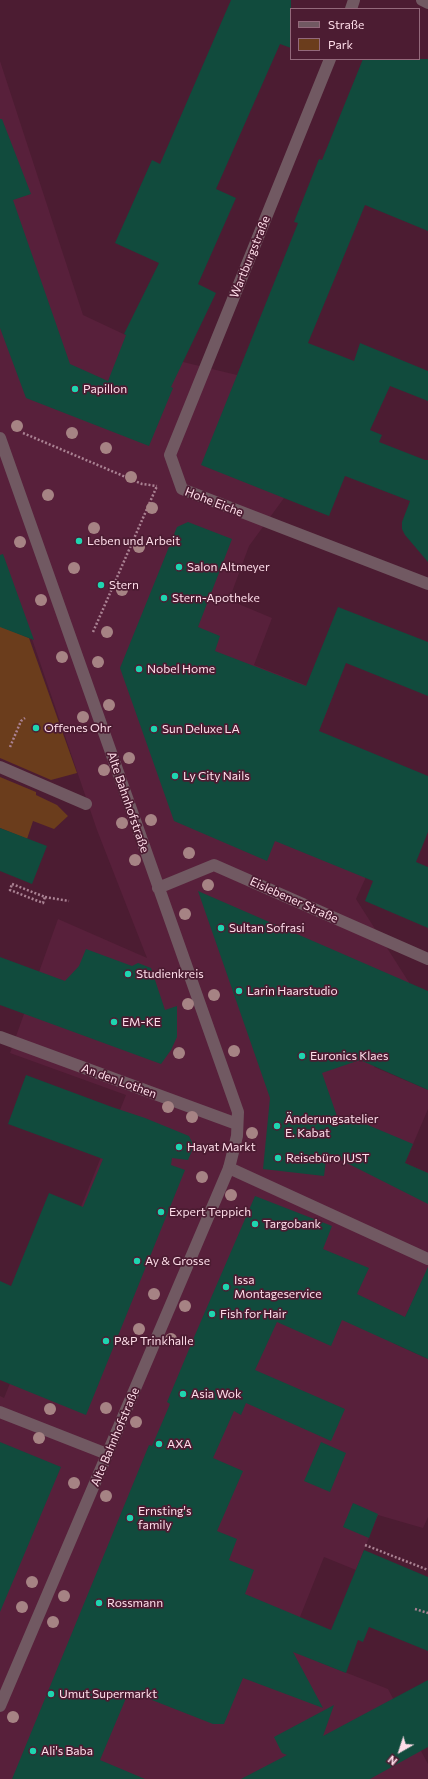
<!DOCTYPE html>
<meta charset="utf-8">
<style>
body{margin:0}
#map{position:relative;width:428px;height:1779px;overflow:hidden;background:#4c1c32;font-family:Commissioner,sans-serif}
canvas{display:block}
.legend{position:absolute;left:290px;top:8px;width:130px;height:52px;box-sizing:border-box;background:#4c1c32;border:1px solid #93697b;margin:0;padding:5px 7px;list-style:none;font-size:12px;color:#fedde9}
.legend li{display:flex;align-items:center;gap:8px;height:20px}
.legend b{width:20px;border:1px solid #93697b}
.north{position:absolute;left:380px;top:1731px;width:40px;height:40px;-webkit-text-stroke:3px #4c1c32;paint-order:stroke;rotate:219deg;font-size:11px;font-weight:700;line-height:16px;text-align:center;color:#fedde9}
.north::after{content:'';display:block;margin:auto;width:14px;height:18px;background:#fedde9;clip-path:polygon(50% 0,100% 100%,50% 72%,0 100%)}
</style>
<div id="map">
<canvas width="428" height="1779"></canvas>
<ul class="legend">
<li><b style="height:5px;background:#715962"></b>Straße</li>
<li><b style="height:11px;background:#6b3d1c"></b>Park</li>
</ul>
<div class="north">N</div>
</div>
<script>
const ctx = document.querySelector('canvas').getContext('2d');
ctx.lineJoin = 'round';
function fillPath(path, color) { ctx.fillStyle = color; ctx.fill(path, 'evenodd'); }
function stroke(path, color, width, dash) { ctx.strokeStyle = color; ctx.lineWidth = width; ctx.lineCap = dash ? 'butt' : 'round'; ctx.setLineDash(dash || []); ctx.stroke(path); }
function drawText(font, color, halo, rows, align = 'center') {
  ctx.font = font + ' Commissioner,sans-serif'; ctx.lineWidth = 3.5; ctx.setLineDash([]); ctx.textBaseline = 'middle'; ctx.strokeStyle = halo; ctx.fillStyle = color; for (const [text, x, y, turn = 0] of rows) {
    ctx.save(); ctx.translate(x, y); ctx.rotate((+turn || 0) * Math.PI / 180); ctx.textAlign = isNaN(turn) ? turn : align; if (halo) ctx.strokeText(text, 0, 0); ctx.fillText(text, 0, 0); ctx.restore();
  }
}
fillPath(new Path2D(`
 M0 61 83 315 183 362 237 375 319 409 284 498 249 546 229 600 272 618 254 665 333 696 308 758 402 797 356 899 410 984 374 1067 428 1090V1109L405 1163 428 1173V1269L393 1343 428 1359V1517L423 1528 378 1515 356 1570 324 1557 300 1617 319 1662 388 1689 428 1764V1779H0V1396L4 1398 126 1095 10 1053 58 919 147 958 97 830 32 639 0 626Z`), '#58203b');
fillPath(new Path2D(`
 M0 626 29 638 77 773 51 780 0 758Z
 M0 777 36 792V795L57 805 68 816 54 829 33 821 27 839 0 828Z`), '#6b3d1c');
fillPath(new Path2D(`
 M231 0H291V48L280 44 216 189 236 198 198 284 216 293 171 387 173 388 149 446 26 398 0 328V119H2L31 194 13 200 70 364 108 381 126 335 124 334 159 263 115 243 152 160 160 164Z
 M363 59H428V231L365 205 308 343 354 361 360 343 428 371V401L390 386 370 430 382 435 379 442 425 460H428V562L405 535 402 529V522L410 501 345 476 329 516 201 465 298 223 294 222 319 159 322 160Z
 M188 522 232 539 198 627 220 636 215 651 306 686 338 607 428 642V696L346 663 319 731 428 776V832L416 862 428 867V928L365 901 373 881 275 841 267 861 174 821 120 668 177 527Z
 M3 554 34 640 0 627V555Z
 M0 828 47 846 32 884 0 871Z
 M198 891 428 991V1090L360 1060 322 1073 340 1125 356 1120 413 1144 405 1163 428 1173V1204L327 1153 324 1176 263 1169 270 1098Z
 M86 949 132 966 138 963 151 968 165 1010 177 1006V1037L171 1050 161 1064 0 1005V957L65 981 79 966Z
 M26 1075 112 1107 145 1118 189 1136 194 1146 188 1160 172 1158 171 1165 185 1170 86 1415 0 1380V1281L11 1286 49 1193 83 1207 103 1159 8 1124Z
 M255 1196 332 1226 323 1249 369 1268 357 1294 405 1317 428 1267V1359L342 1320 331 1346 277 1322 255 1370 345 1409 331 1441 246 1403 241 1415 234 1411 213 1458 243 1471 217 1531 237 1539 229 1560 254 1570 245 1594 331 1630 364 1550 428 1577V1651L369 1627 363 1642 358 1640 346 1673 293 1652 323 1708 243 1678 224 1724H213L129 1691 100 1760 145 1779H12L149 1445 152 1446 170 1404 167 1402 195 1335Z
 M0 1442 61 1467 0 1612Z
 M321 1442 346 1453 330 1492 304 1481Z
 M353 1503 378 1514 369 1538 343 1527Z
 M428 1680V1747L370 1779H241L287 1755 282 1753 274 1737 334 1705 323 1736Z`), '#114b3d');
stroke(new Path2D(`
 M23 433 142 484 157 486
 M93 632 157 486
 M10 747 21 721 25 718
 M12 884 45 897 43 903 10 890Z
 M45 897 69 901
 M365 1545 428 1570
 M415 1609 428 1613`), '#aa8293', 2.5, [2, 2]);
stroke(new Path2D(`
 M229 1168 428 1259`), '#715962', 12);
stroke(new Path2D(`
 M422 0 428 3
 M351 9 354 0
 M330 59 170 455 182 489 428 584
 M0 438 238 1112 237 1136 229 1168 0 1706
 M0 767 86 804
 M158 888 214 865 428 959
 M0 1037 237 1124
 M0 1412 107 1454`), '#715962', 12);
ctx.fillStyle = '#a68384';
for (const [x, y] of [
 [17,426],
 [72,433],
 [106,448],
 [131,477],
 [48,495],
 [152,508],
 [94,528],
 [20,542],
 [139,547],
 [74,568],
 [122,590],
 [41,600],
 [107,632],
 [62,657],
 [98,662],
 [109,705],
 [83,717],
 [129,758],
 [104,770],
 [151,820],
 [122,823],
 [189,853],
 [135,860],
 [208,885],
 [185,914],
 [214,995],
 [188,1004],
 [234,1051],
 [179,1053],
 [168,1107],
 [192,1117],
 [252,1133],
 [202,1177],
 [231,1195],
 [154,1294],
 [185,1306],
 [139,1329],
 [171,1339],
 [106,1408],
 [50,1409],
 [136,1422],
 [39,1438],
 [74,1483],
 [106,1496],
 [32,1582],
 [64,1596],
 [22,1607],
 [53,1622],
 [13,1717]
]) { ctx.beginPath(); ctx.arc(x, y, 6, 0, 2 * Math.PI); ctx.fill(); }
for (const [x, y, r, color] of [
 [75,389,4,"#1fd5b0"],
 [79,541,4,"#1fd5b0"],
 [179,567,4,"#1fd5b0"],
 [101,585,4,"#1fd5b0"],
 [164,598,4,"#1fd5b0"],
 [139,669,4,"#1fd5b0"],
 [36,728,4,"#1fd5b0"],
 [154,729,4,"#1fd5b0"],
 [175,776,4,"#1fd5b0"],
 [221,928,4,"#1fd5b0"],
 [128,974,4,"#1fd5b0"],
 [239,991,4,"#1fd5b0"],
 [114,1022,4,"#1fd5b0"],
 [302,1056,4,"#1fd5b0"],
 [277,1126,4,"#1fd5b0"],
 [179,1147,4,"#1fd5b0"],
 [278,1158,4,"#1fd5b0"],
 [161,1212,4,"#1fd5b0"],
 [255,1224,4,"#1fd5b0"],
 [137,1261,4,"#1fd5b0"],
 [226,1287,4,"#1fd5b0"],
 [212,1314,4,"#1fd5b0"],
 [106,1341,4,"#1fd5b0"],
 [183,1394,4,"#1fd5b0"],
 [159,1444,4,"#1fd5b0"],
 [130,1518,4,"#1fd5b0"],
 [99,1603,4,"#1fd5b0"],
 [51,1694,4,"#1fd5b0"],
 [33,1751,4,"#1fd5b0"]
]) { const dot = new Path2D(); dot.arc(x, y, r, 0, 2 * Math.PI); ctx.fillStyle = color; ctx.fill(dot); stroke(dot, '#4c1c32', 1.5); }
drawText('12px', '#fedde9', '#4c1c32', [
 ["Wartburgstraße",250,257,-68],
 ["Hohe Eiche",214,502,21],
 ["Alte Bahnhofstraße",128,802,71],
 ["Eislebener Straße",294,900,24],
 ["An den Lothen",119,1081,20],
 ["Alte Bahnhofstraße",115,1437,-67]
]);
drawText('12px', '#fedde9', '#4c1c32', [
 ["Papillon",83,389],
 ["Leben und Arbeit",87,541],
 ["Salon Altmeyer",187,567],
 ["Stern",109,585],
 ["Stern-Apotheke",172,598],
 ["Nobel Home",147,669],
 ["Offenes Ohr",44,728],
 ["Sun Deluxe LA",162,729],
 ["Ly City Nails",183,776],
 ["Sultan Sofrasi",229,928],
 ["Studienkreis",136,974],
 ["Larin Haarstudio",247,991],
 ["EM-KE",122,1022],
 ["Euronics Klaes",310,1056],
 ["Änderungsatelier",285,1119],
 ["E. Kabat",285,1133],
 ["Hayat Markt",187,1147],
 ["Reisebüro JUST",286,1158],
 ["Expert Teppich",169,1212],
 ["Targobank",263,1224],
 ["Ay & Grosse",145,1261],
 ["Issa",234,1280],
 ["Montageservice",234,1294],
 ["Fish for Hair",220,1314],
 ["P&P Trinkhalle",114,1341],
 ["Asia Wok",191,1394],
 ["AXA",167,1444],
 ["Ernsting's",138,1511],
 ["family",138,1525],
 ["Rossmann",107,1603],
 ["Umut Supermarkt",59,1694],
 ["Ali's Baba",41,1751]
], 'left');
</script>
